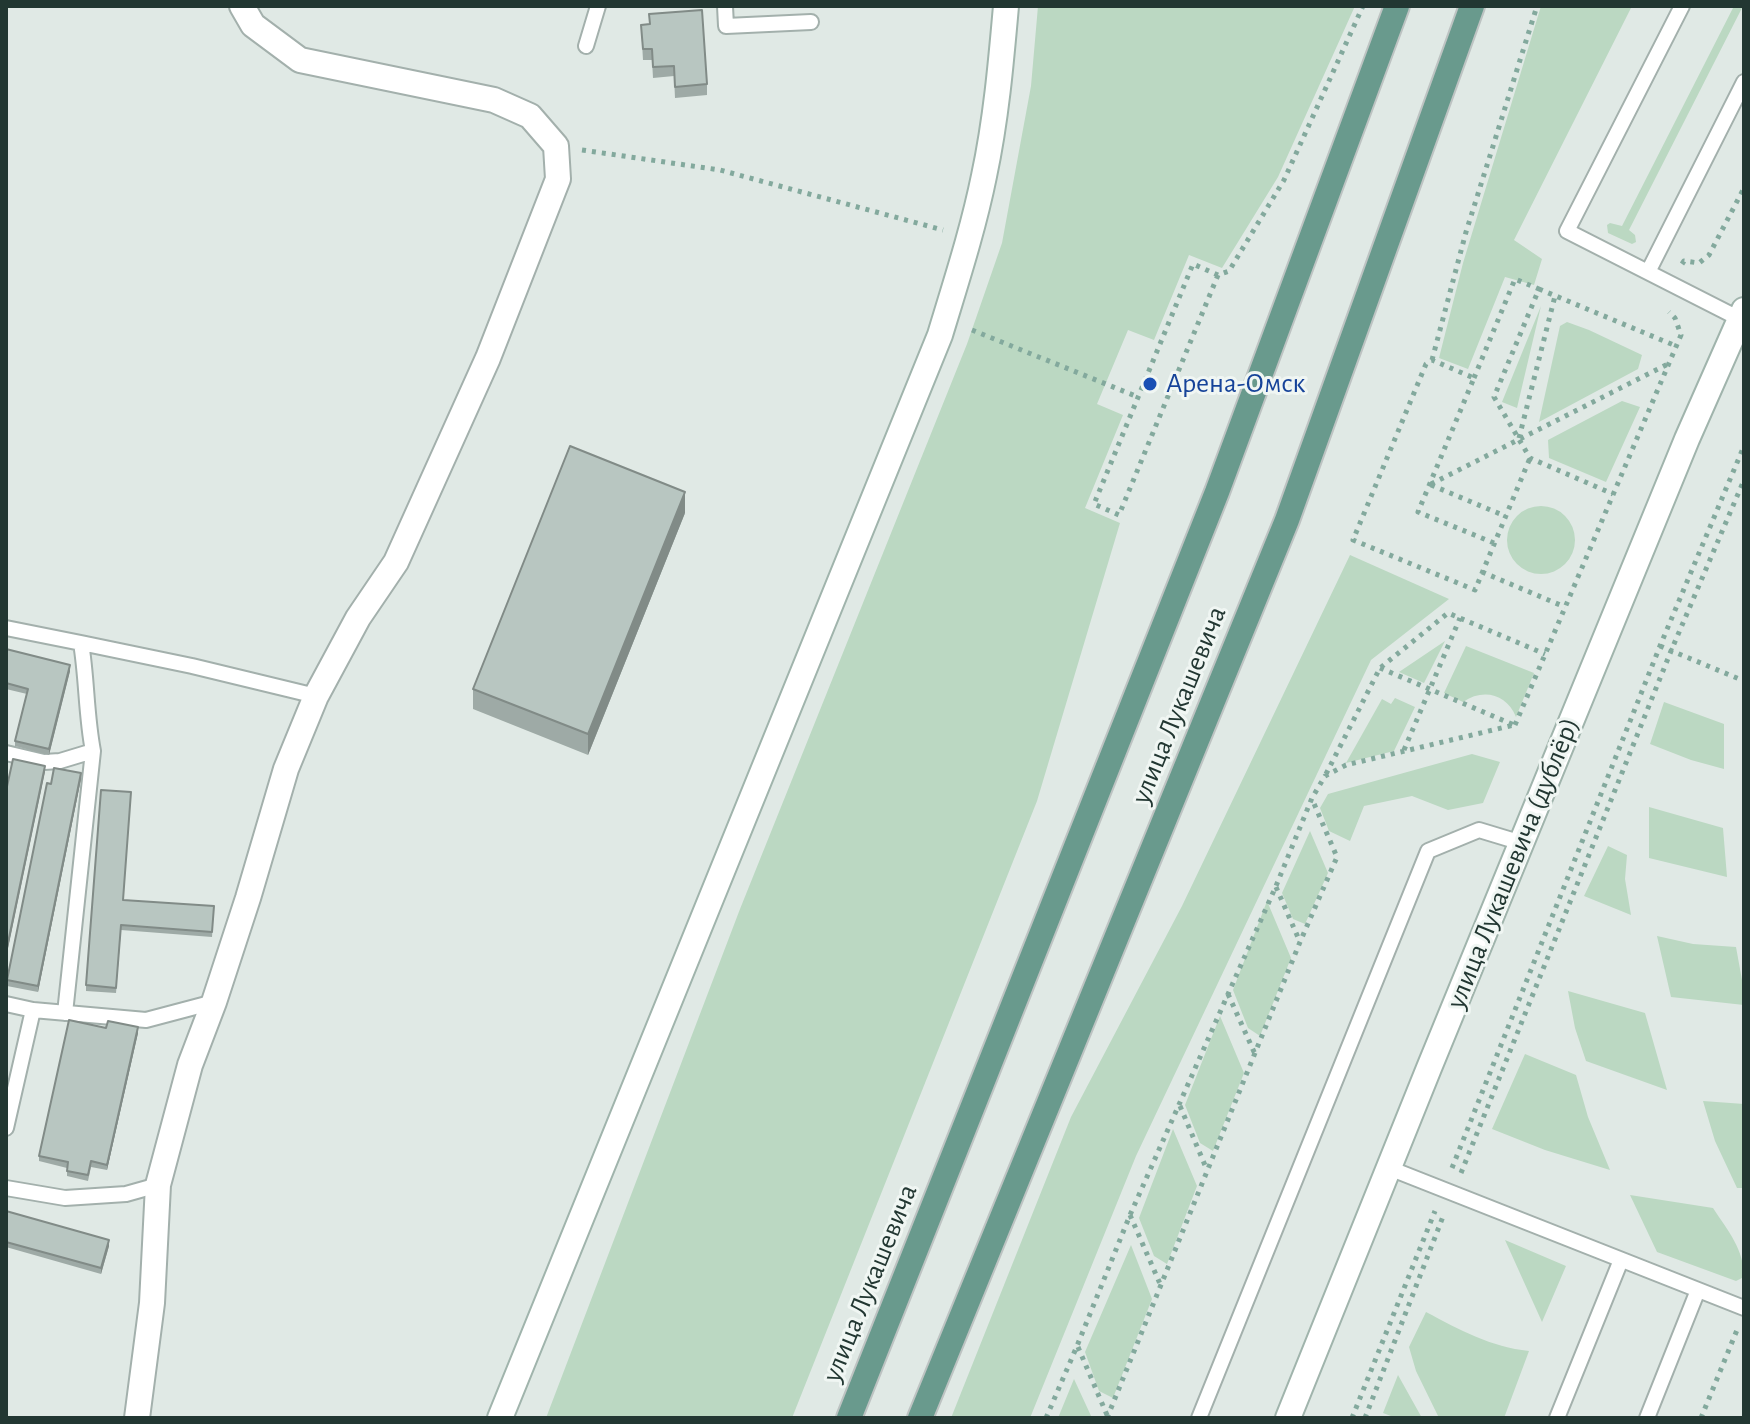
<!DOCTYPE html>
<meta charset="utf-8">
<style>
body{margin:0}
#map{position:relative;width:1750px;height:1424px;overflow:hidden;background:#e0e9e5;font-family:"Alegreya Sans",sans-serif}
canvas{display:block}
.frame{position:absolute;inset:0;border:8px solid #223732;pointer-events:none}
</style>
<div id="map">
<canvas width="1750" height="1424"></canvas>
<div class="frame"></div>
</div>
<script>
const ctx = document.querySelector('canvas').getContext('2d');
ctx.lineJoin = 'round';
function fillPath(path, color) { ctx.fillStyle = color; ctx.fill(path, 'evenodd'); }
function stroke(path, color, width, dash) { ctx.strokeStyle = color; ctx.lineWidth = width; ctx.lineCap = dash ? 'butt' : 'round'; ctx.setLineDash(dash || []); ctx.stroke(path); }
function drawText(font, color, halo, rows, align = 'center') {
  ctx.font = font + ' "Alegreya Sans",sans-serif'; ctx.lineWidth = 6; ctx.setLineDash([]); ctx.textBaseline = 'middle'; ctx.strokeStyle = halo; ctx.fillStyle = color; for (const [text, x, y, turn = 0] of rows) {
    ctx.save(); ctx.translate(x, y); ctx.rotate((+turn || 0) * Math.PI / 180); ctx.textAlign = isNaN(turn) ? turn : align; if (halo) ctx.strokeText(text, 0, 0); ctx.fillText(text, 0, 0); ctx.restore();
  }
}
fillPath(new Path2D(`
 M1038 6H1355L1278 177 1222 268 1189 255 1154 340 1128 330 1097 404 1123 415 1085 508 1120 523 1037 801 792 1418H546L740 909 967 344 1002 243 1031 86Z
 M1541 6H1632L1514 240 1542 259 1534 285 1505 277 1468 369 1439 358 1463 263Z
 M1734 6H1743L1629 230 1635 235 1636 242 1632 244 1608 233 1607 225 1610 223 1622 226Z
 M1541 306 1517 408 1502 402Z
 M1567 322 1589 330 1642 355 1638 369 1539 422 1560 326Z
 M1622 401 1640 407 1606 482 1549 458 1548 440Z
 M1507 540a34 34 0 1 1 68 0a34 34 0 1 1-68 0Z
 M1350 555 1449 599 1371 660 1136 1156 1030 1418H951L1071 1117 1182 906Z
 M1445 641 1424 683 1399 672Z
 M1466 646 1534 673 1516 717C1507 694 1483 688 1463 702L1444 693Z
 M1395 698 1415 707 1394 751 1346 763 1382 699 1391 704Z
 M1664 702 1724 724V769L1691 760 1650 744Z
 M1472 754 1500 762 1483 803 1448 810 1412 796 1364 806 1350 841 1329 831 1320 808 1328 794Z
 M1649 807 1723 828 1727 877 1649 858Z
 M1310 831 1328 873 1305 924 1293 919 1282 893Z
 M1608 846 1627 855 1625 879 1631 915 1584 896Z
 M1267 901 1291 958 1260 1036 1248 1028 1233 990Z
 M1657 936 1693 944 1736 947 1744 991V1005L1671 997Z
 M1568 991 1645 1013 1667 1090 1586 1061 1575 1028Z
 M1220 1016 1244 1073 1213 1151 1200 1143 1185 1105Z
 M1525 1054 1576 1075 1588 1117 1610 1170 1545 1150 1492 1129Z
 M1703 1101 1744 1104V1188H1737L1715 1141Z
 M1173 1129 1197 1186 1167 1264 1154 1256 1139 1218Z
 M1630 1195 1713 1208C1728 1231 1744 1249 1744 1277L1736 1281 1657 1252Z
 M1505 1240 1566 1266 1542 1322Z
 M1131 1245 1152 1299 1113 1398 1099 1391 1085 1352Z
 M1426 1312C1460 1330 1491 1347 1529 1351L1504 1418H1439L1416 1371 1409 1347Z
 M1398 1375 1422 1418H1396L1383 1413Z
 M1074 1379 1092 1418H1058Z`), '#bbd8c2');
const lane = new Path2D(`
 M725 6 726 26 811 22
 M1682 6 1567 231 1740 319
 M586 46 598 6
 M1648 272 1744 82
 M6 628 81 643C87 679 86 715 93 751L65 1013
 M81 643 192 666 316 696
 M6 753 44 762 60 761 93 751
 M6 1004 33 1010 146 1020 214 1002
 M6 1128 33 1010
 M1389 1168 1744 1308
 M6 1188 65 1198 126 1194 158 1185
 M1199 1418 1428 851 1479 830 1522 843
 M1557 1418 1621 1260
 M1647 1418 1698 1290`);
const street = new Path2D(`
 M137 1418 152 1303 158 1185 190 1065 214 1002 248 898 286 769 316 696 358 618 396 562 488 358 558 179 556 146 530 116 494 100 300 60 253 25 242 6`);
const secondary = new Path2D(`
 M500 1418 940 335C956 282 973 230 984 176 996 120 1001 63 1006 6
 M1288 1418 1429 1068 1687 439 1744 310`);
const primary = new Path2D(`
 M849 1418 1217 492 1397 6
 M920 1418 1287 520 1472 6`);
stroke(lane, '#a3b0ac', 18);
stroke(street, '#a3b0ac', 28);
stroke(secondary, '#a0b4ac', 28);
stroke(primary, '#bdc3c2', 28);
stroke(new Path2D(`
 M582 150 720 170 943 230
 M1682 264 1684 261 1699 263 1709 255 1744 188
 M1218 275 1119 515 1094 504 1193 264 1218 275 1229 271 1284 180 1363 6
 M1539 289 1676 346
 M972 330 1138 397
 M1432 360 1466 232 1537 6
 M1474 378 1515 279 1539 289 1494 397 1530 458 1613 494
 M1519 438 1555 296
 M1431 484 1668 364
 M1431 485 1505 516
 M1494 543 1418 512 1474 378 1432 360 1426 364 1353 540 1475 590 1530 458
 M1482 572 1565 607
 M1660 646 1744 681
 M1380 668 1514 725
 M1515 725 1681 335 1675 318 1669 312
 M1404 750 1460 618
 M1326 774 1380 668 1448 613 1545 654
 M1276 887 1300 942
 M1228 994 1255 1054
 M1180 1106 1207 1170
 M1452 1168 1660 646 1744 446
 M1461 1173 1671 651 1744 480
 M1130 1215 1161 1286
 M1078 1347 1107 1415
 M1046 1418 1077 1346 1130 1215 1276 886 1312 798 1325 776 1346 765 1514 725
 M1107 1418 1300 942 1337 857 1312 799
 M1352 1418 1435 1211
 M1365 1418 1444 1214
 M1701 1418 1737 1330`), '#83a99d', 5, [4, 6]);
stroke(lane, '#fff', 14);
stroke(street, '#fff', 24);
stroke(secondary, '#fff', 24);
stroke(primary, '#699a8d', 24);
fillPath(new Path2D(`
 M641 25 707 84V95L675 98 674 76 653 78 652 60H643Z
 M685 513 588 755 473 709V689Z
 M6 649 70 671 49 755 15 746V741L27 694 6 689Z
 M81 779 38 992 7 986V980L51 784Z
 M123 900 214 906 212 937 121 930 116 993 86 991V985Z
 M106 1028 138 1033 107 1170 91 1167 88 1181 67 1176V1168L39 1161V1156Z
 M6 1211 109 1246 101 1274 6 1247Z`), '#9eaaa6');
fillPath(new Path2D(`
 M685 492V513L588 755V734Z
 M70 665V671L49 755V749Z
 M45 766V772L6 958V952Z
 M81 773V779L38 992V986Z
 M138 1027V1033L107 1170V1165Z
 M109 1240V1246L101 1274V1268Z`), '#818b87');
const building = new Path2D(`
 M702 10 707 84 675 87 674 66 653 67 652 49H643L641 25 650 24 649 14Z
 M570 446 685 492 588 734 473 689Z
 M6 649 70 665 49 749 15 741 28 689 6 683Z
 M13 759 45 766 6 952V791Z
 M54 768 81 773 38 986 7 980 47 783 51 784Z
 M101 790 131 792 123 900 214 906 212 932 121 925 116 988 86 985Z
 M69 1020 106 1028 108 1021 138 1027 107 1165 91 1161 88 1175 67 1171 68 1162 39 1156Z
 M6 1211 109 1240 101 1268 6 1242Z`);
fillPath(building, '#b8c6c1');
stroke(building, '#818b87', 2);
for (const [x, y, r, color] of [
 [1150,384,8,"#1a4fb4"]
]) { const dot = new Path2D(); dot.arc(x, y, r, 0, 2 * Math.PI); ctx.fillStyle = color; ctx.fill(dot); stroke(dot, '#f0f6f3', 3); }
drawText('28px', '#164399', '#f0f6f3', [
 ["Арена-Омск",1166,384]
], 'left');
drawText('28px', '#223732', '#f0f6f3', [
 ["улица Лукашевича",1179,705,-68],
 ["улица Лукашевича (дублёр)",1513,863,-68],
 ["улица Лукашевича",870,1283,-68]
]);
</script>
